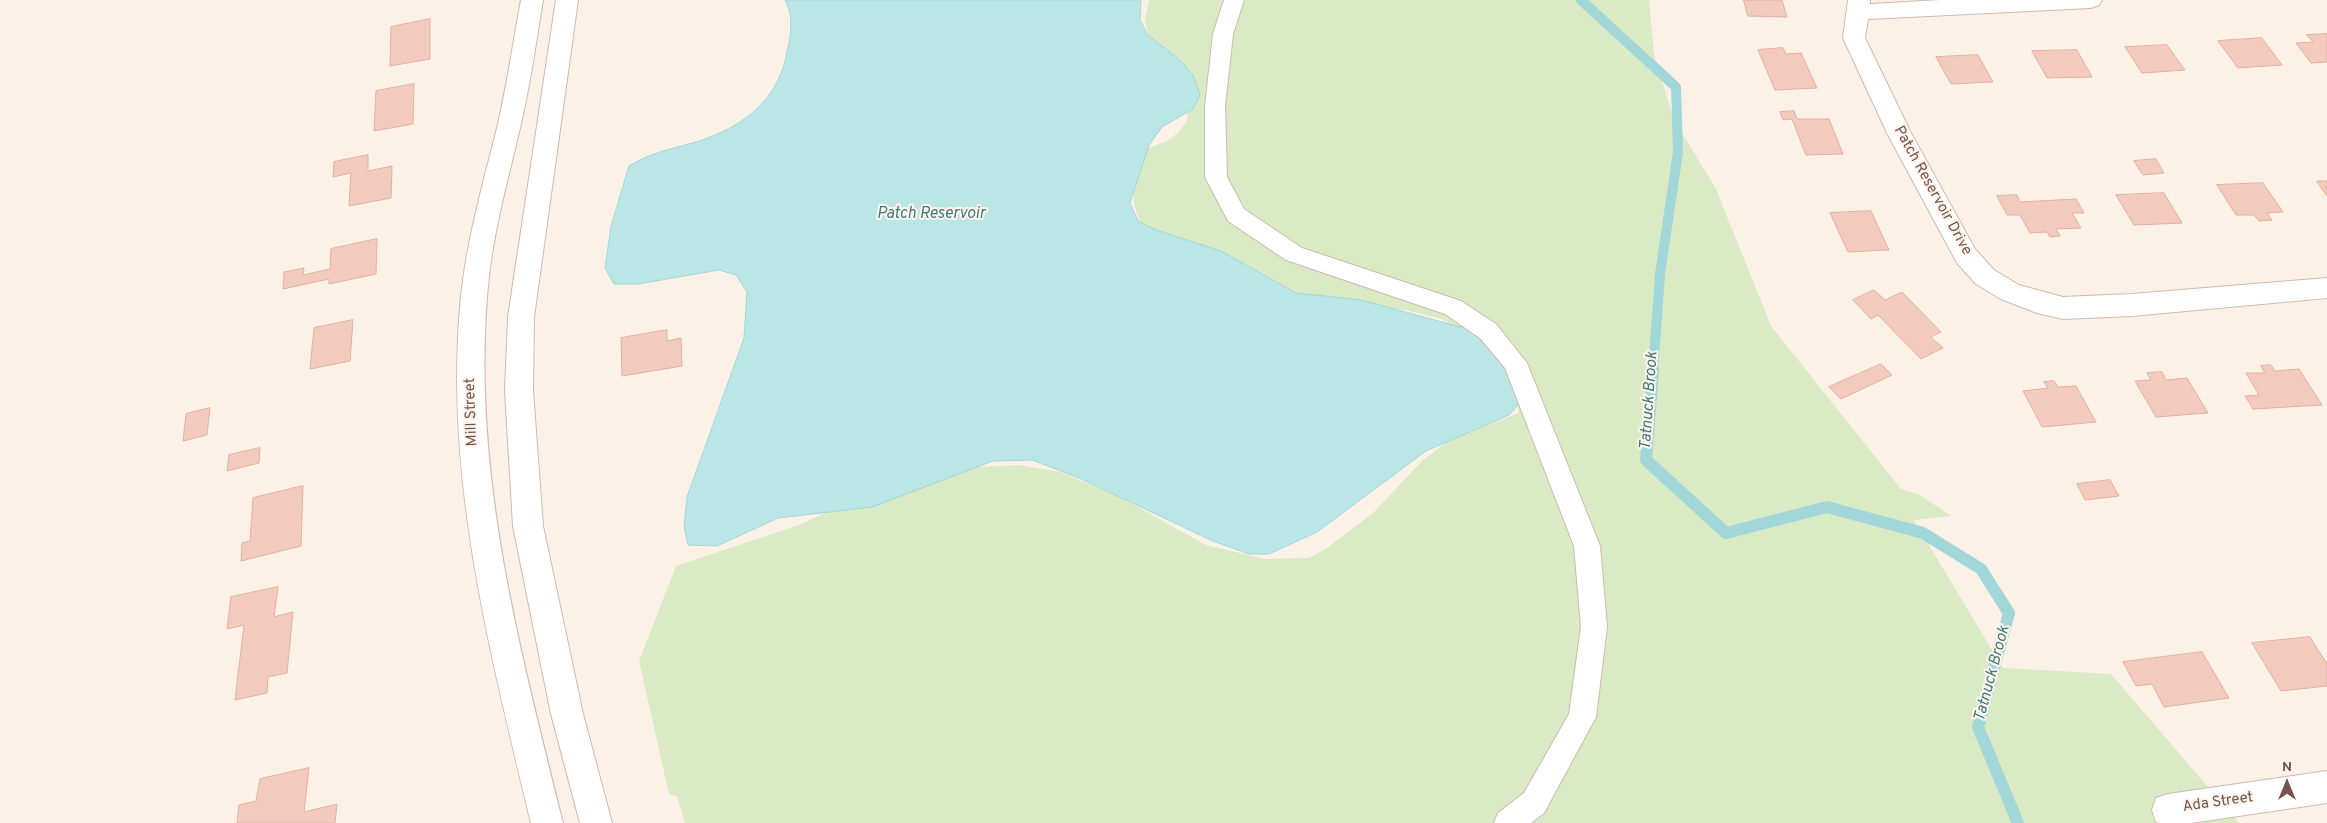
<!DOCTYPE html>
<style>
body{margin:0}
#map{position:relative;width:2327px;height:823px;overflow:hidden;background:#fcf1e6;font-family:Overpass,sans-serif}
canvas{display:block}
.north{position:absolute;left:2262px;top:758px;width:50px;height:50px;-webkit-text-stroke:4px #fff5ed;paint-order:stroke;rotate:0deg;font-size:14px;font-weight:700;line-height:20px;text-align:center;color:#76544b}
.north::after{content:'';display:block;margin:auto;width:18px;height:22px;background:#76544b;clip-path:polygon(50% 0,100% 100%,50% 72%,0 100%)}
</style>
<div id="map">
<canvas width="2327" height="823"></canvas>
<div class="north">N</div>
</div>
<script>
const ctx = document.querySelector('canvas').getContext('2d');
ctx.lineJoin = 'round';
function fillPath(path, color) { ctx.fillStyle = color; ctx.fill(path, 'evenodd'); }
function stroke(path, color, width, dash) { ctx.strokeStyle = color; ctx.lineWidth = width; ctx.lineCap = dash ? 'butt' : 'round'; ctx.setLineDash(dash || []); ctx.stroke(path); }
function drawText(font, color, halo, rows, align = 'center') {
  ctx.font = font + ' Overpass,sans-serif'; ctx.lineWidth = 4; ctx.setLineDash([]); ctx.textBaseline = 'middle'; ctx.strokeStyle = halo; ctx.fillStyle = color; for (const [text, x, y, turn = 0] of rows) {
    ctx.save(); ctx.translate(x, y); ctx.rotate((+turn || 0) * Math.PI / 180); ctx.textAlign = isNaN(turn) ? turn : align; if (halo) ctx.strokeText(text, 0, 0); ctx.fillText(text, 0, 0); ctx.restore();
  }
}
fillPath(new Path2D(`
 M1149 0H1649L1654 55 1674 120 1715 187 1771 326 1901 489 1920 495 1951 516 1914 520 2003 668 2111 674 2239 823H685L677 796 669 794 639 661 676 566 799 525 840 506 960 468 1020 465 1060 472 1116 495 1206 545 1265 559 1309 558 1327 548 1373 513 1423 460 1450 440 1519 413 1514 382 1461 329 1441 319 1406 310 1310 299 1148 236C1125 196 1134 191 1146 149L1167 141 1179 132 1187 121 1188 104 1148 34 1145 20Z`), '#d9eac4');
const water = new Path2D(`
 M785 0H1141L1140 20 1148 35 1182 62 1193 75 1200 95 1193 109 1162 127 1149 145 1130 203 1138 221 1156 230 1221 251 1296 293 1361 300 1479 332 1501 351 1525 397 1509 415 1426 451 1317 532 1269 554H1249L1213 541 1079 478 1032 460 993 461 872 507 778 518 717 546 688 545 684 526 687 497 744 338 747 292 736 275 719 270 638 284H614L605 268 611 226 629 166C657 148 686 148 715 135 753 119 780 93 787 52 791 35 794 16 785 0Z`);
fillPath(water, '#bbe6e6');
stroke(water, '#a1d7d8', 1);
stroke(new Path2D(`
 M1581 0 1676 87 1678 152 1660 274 1653 371`), '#a1d7d8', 10);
stroke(new Path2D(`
 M1653 370 1646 460 1726 533 1827 507 1923 533 1981 569 2009 613 1978 727 2018 823`), '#a1d7d8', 12);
const building = new Path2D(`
 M1744 0H1782L1787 17 1748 16Z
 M430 19V59L390 66 391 27Z
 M2327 34V62L2311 63 2296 43 2313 42 2307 35Z
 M2262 38 2282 65 2238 68 2218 41Z
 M2167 45 2185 70 2142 73 2125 47Z
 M1783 48 1786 54 1801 53 1817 88 1775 90 1758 50Z
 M2077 50 2092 77 2047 78 2032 51Z
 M1978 55 1993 82 1951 84 1936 57Z
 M414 84 413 124 374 131 376 91Z
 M1794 111 1797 119H1829L1843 154 1806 155 1792 119 1783 120 1780 112Z
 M368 155V171L392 166 391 198 349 206 351 173 333 177 334 162Z
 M2156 159 2164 173 2143 175 2134 161Z
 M2317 181H2327V196Z
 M2263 183 2283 212 2267 213 2272 220 2259 221 2254 215H2236L2217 185Z
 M2164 193 2182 223 2134 225 2116 195Z
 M2017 195 2020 202 2076 199 2084 213H2072L2081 228 2056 229 2060 236 2050 237 2047 232 2030 233 2020 215H2007L1997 196Z
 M1871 211 1889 250 1848 252 1830 213Z
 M377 239 376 274 329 284V279L283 289 284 272 304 268 303 275 330 269 331 249Z
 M1874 290 1885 300 1902 292 1941 332 1931 337 1943 348 1921 359 1878 315 1871 319 1853 300Z
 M353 320 350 361 310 369 314 328Z
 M667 330V341L681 338 682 366 622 376 621 338Z
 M1881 364 1892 375 1841 399 1829 387Z
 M2271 365 2275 371 2299 369 2322 405 2253 409 2245 396 2259 395 2246 373H2265L2261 366Z
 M2162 372 2166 380 2187 378 2208 413 2156 417 2135 381 2151 380 2147 373Z
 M2054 381 2058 387 2076 386 2096 422 2042 427 2023 391 2048 388 2044 382Z
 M210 408 207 435 183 441 186 414Z
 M260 448 259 463 227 471 229 455Z
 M2110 480 2119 496 2085 500 2077 484Z
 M303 486 301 546 241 561 242 543 250 541 253 498Z
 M278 587 274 617 293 612 287 673 268 677 267 693 235 700 244 625 227 629 231 597Z
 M2310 637 2327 664V686L2281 691 2252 643Z
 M2202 652 2229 698 2164 707 2152 684 2136 686 2123 662Z
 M309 768 304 812 337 804 335 823H237L239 805 256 801 260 779Z`);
fillPath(building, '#f2cbbe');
stroke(building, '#e4af9e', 1);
const service = new Path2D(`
 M1224 0H1244L1233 34 1225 106 1227 177 1244 209 1302 248 1461 301 1496 324 1527 363 1600 546 1607 627 1596 717 1544 813 1531 823H1494L1498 813 1524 793 1569 714 1581 627 1574 546 1505 368 1480 338 1445 314 1286 260 1228 221 1205 177V106L1213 34Z`);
const minor = new Path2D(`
 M1848 0H1870V4L1941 0H2102L2099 5 2091 8 1868 19 1865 38 1911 133 1975 249 1994 270 2019 285 2063 297 2132 294 2327 278V298L2132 316 2063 319 2037 313 2001 299 1976 284 1957 263 1887 133 1843 38Z
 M2327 771V803L2191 823H2160L2156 822 2152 810 2156 798 2168 794Z`);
const secondary = new Path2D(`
 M521 0H543C536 43 530 86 520 128 507 184 491 239 487 297 473 478 520 649 563 823H531C490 651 443 475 461 296 467 239 483 184 497 128 507 86 513 42 521 0Z
 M556 0H578L534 317 533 391 543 526 583 714 612 823H580L551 714 513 526 505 391 508 317Z`);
stroke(service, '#d0b9af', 2);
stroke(minor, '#d0b9af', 2);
stroke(secondary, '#d3b8ad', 2);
fillPath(service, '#fff');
fillPath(minor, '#fff');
fillPath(secondary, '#fff');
drawText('15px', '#76544b', '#fff5ed', [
 ["Patch Reservoir Drive",1932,191,61],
 ["Mill Street",472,412,-92],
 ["Ada Street",2218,803,-8]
]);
drawText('italic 16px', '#3e797b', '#fff5ed', [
 ["Patch Reservoir",931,215],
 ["Tatnuck Brook",1650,401,-86],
 ["Tatnuck Brook",1993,674,-75]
]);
</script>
